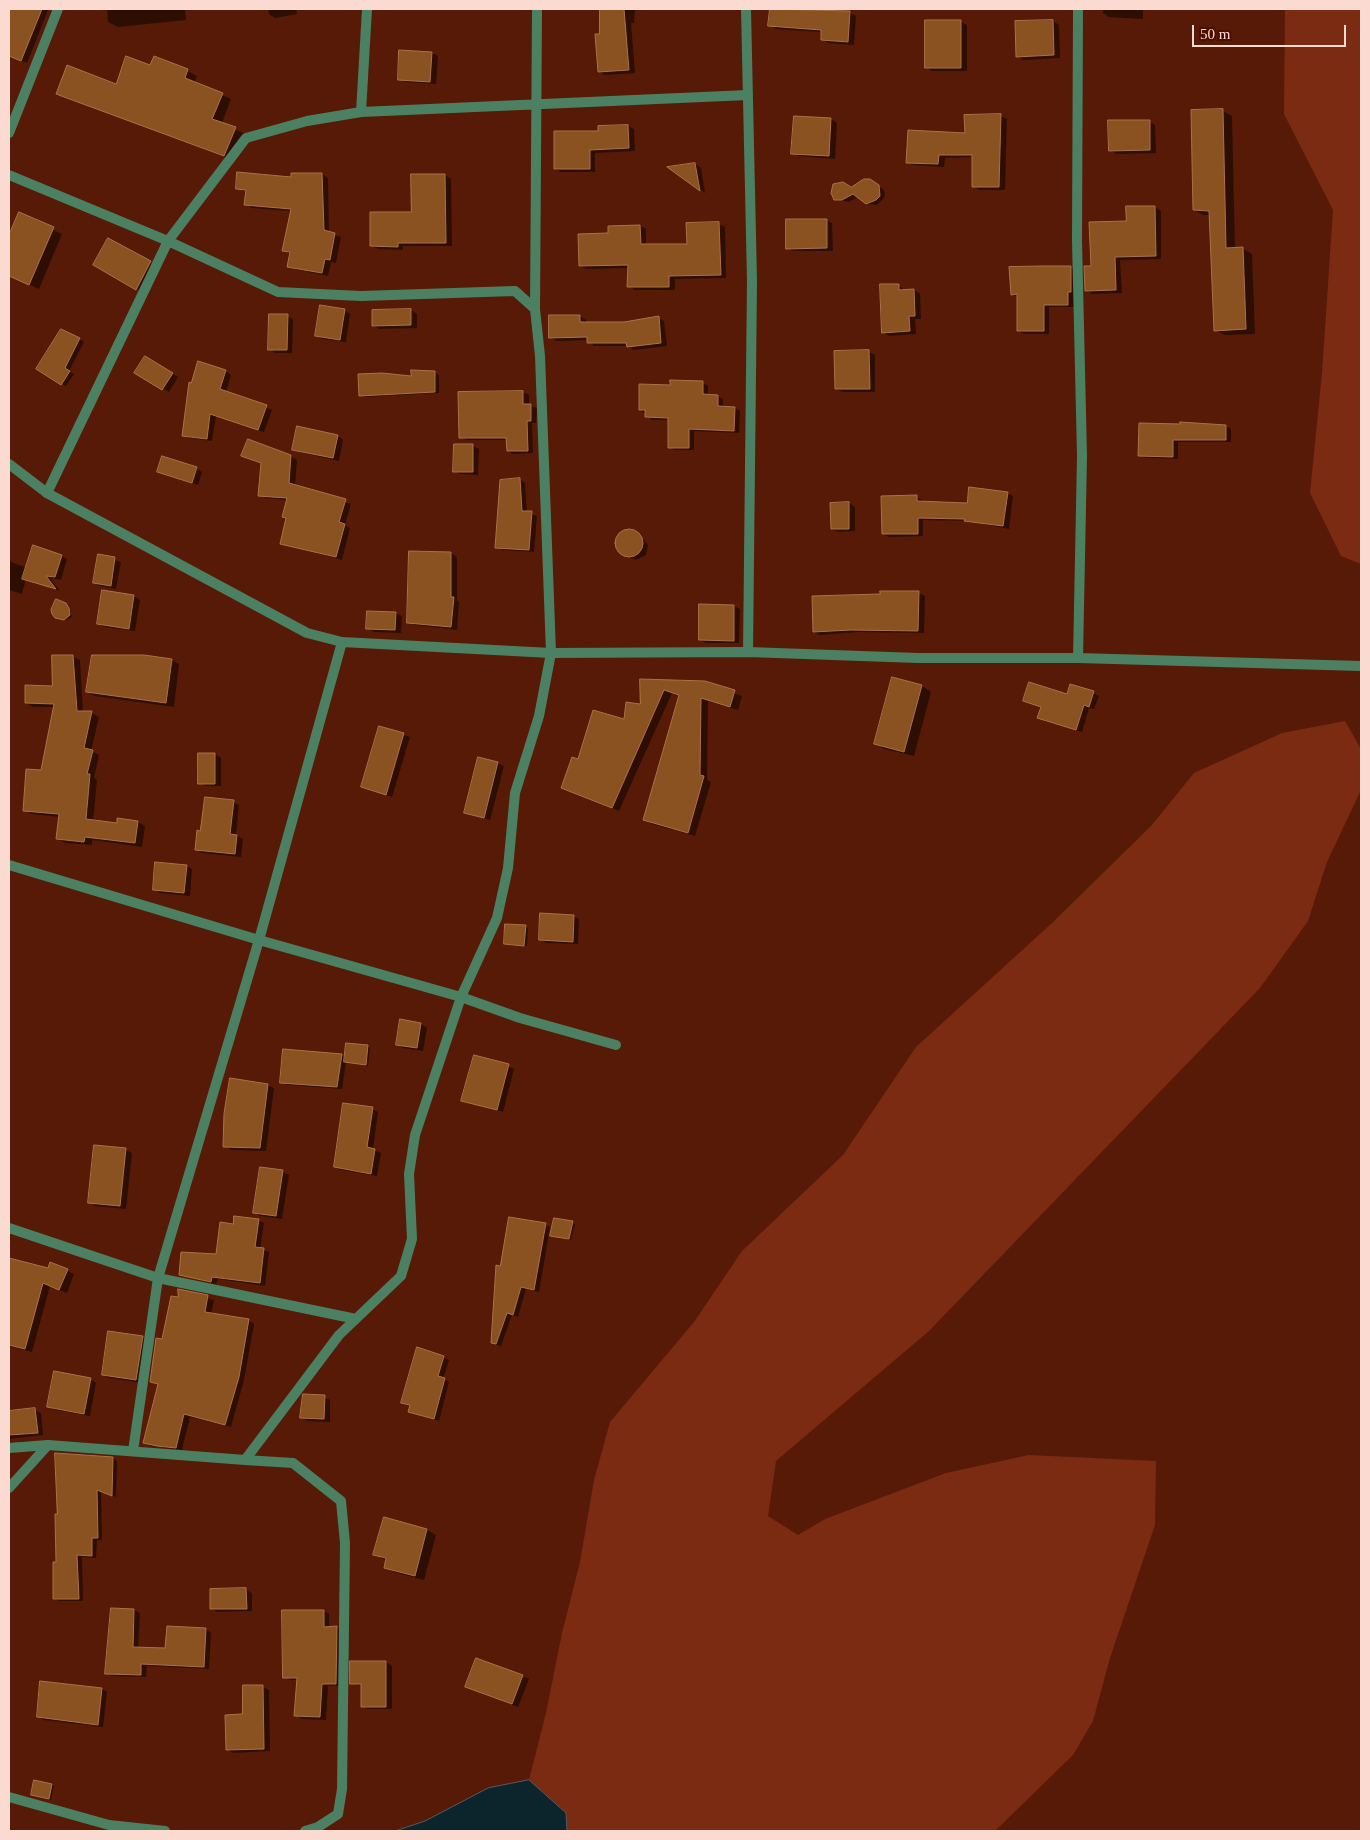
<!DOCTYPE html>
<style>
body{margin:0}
#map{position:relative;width:1370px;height:1840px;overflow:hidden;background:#571a07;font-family:"Times New Roman",serif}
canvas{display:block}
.frame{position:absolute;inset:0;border:10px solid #fadad1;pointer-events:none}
.scale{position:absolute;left:1192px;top:25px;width:154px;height:22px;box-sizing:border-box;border:2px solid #fadad1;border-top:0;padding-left:6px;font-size:15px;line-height:18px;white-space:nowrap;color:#fadad1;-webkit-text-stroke:4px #4b0f00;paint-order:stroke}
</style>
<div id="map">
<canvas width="1370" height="1840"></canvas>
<div class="frame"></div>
<div class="scale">50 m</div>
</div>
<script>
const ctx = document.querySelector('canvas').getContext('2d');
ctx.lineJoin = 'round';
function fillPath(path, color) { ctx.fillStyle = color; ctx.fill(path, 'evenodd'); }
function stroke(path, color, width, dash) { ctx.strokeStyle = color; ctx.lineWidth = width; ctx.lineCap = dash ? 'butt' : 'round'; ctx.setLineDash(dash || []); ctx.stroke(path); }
fillPath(new Path2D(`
 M1285 9H1361V564L1341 556 1310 493 1322 373 1333 210 1284 114Z
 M1345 721 1361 749V790L1327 862 1308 921 1260 988 929 1331 776 1461 768 1516 798 1535 825 1519 946 1473 1029 1455 1156 1461 1155 1525 1110 1658 1093 1721 1073 1755 995 1831H567L566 1813 529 1780 546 1713 562 1633 580 1562 594 1480 610 1422 694 1322 742 1251 843 1155 916 1047 1052 923 1151 826 1194 773 1282 733Z`), '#7b2b11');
const water = new Path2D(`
 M529 1780 566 1813 567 1831H395L425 1821 488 1788Z`);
fillPath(water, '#0c252c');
stroke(water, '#535b5e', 1);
fillPath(new Path2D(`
 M9 9 48 10 27 63 9 55Z
 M107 9H185L186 20 118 27 108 22Z
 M268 9H296L297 14 275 18 269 14Z
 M601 9H635L634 23H631L635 73 605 75 599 71Z
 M771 9 850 13 856 16 854 45 828 43 822 39V32L776 29 770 25Z
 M1103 9H1143V19L1109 17 1103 13Z
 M1053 21 1059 25 1060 58 1023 60 1017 56Z
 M961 22 967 25V71H932L926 67Z
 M432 53 438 56 436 84 405 82 399 79Z
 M151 67 187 71 197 76 194 83 231 99 222 123 245 134 233 160 58 93 116 86Z
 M1223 111 1232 116 1235 249 1242 248 1252 254 1255 334 1225 335 1215 330 1211 215H1203L1194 210Z
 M1001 116 1007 119 1005 190H979L973 186V157L945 158 944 167 913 165 907 162Z
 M831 119 837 123 835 159 798 156 792 153Z
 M1149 121 1155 125 1156 153 1116 154 1110 150Z
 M628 126 634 129 635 151 595 153V172H561L555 169 599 132V128Z
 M695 164 701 168 705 193 670 168Z
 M292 174H322L328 178 329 233 341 237 336 263 331 262 328 276 294 269 288 266 291 254 284 250 292 211 252 208 246 204 247 192 237 188 292 178Z
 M445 175 451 179 452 246H403V250L378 249 372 246 412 214Z
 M869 180 883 189 885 194 884 198 877 205 867 204 858 197 848 202 835 199 832 189 838 183 851 188Z
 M1155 207 1161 211V259L1120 260 1122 293 1092 294 1086 290 1093 267 1127 222Z
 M19 214 62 234 39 289 9 276V238Z
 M826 220 832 223 833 251H793L787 248Z
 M719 224 725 227 726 278 675 279V290H635L629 286V268L586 269 580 266 640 226 646 229V245L688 246 687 225Z
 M109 239 156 266 142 292 94 265Z
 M1070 267 1076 270 1074 307H1049V334H1024L1018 330V297L1012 294Z
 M899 285 905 291 914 290 920 294 921 319H915L916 334 889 336 883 332Z
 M344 310 350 314 346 342 322 339 316 335Z
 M411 310 417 314V328L379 329 373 325Z
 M287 316 293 319 292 353H275L269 349Z
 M580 316 586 320V323H624L658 318 664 321 667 346 634 350 628 346H594L588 340 557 341 551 338Z
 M79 339 84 342 69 371 74 374 66 386 38 369Z
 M835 352H869L875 355V392H842L836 389Z
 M146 358 178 377 169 392 136 373Z
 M226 371 231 375 226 392 272 410 264 432 216 416 212 441 189 438 183 435Z
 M435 372 439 375V393L365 397 361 395 412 377Z
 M703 383 708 386V396H718L723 399V407L735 408 740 411 739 433 694 431V450H674L669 447V420H652L640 410 671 387Z
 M523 392 529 395V405L537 408 536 423H532L533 453 513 454 508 451V440H466L460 437Z
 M1182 425 1226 426 1231 429V442H1178V459L1145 458 1139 455Z
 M337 436 343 439 339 461 299 452 293 449Z
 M455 445 473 446 479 449 478 475 460 474 454 471Z
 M243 455 291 456 297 460 295 486 351 504 345 525 350 528 342 560 281 543 288 518V500L265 498 260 495 262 464Z
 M196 468 202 472 198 485 159 471Z
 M520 479 525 483 527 512 537 516 534 552 502 550 497 547Z
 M1007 493 1013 496 1009 529 968 521 923 520V536L889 537 883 534 917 497 922 500V503L968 504Z
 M849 503 855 507V531L838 532 832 529Z
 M629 531 641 536 648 545 646 555 636 560 624 555 616 546 619 535Z
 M410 552 451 553 457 557V600L459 602 457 630 414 625 408 622Z
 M62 556 67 559 61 580 50 578 60 591 26 579 22 594 9 590V561L27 568Z
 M99 556 121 562 116 589 100 586 94 583Z
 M919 593 925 596 924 633 858 632 820 635 814 632Z
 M134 596 140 600 135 631 104 627 98 623Z
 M66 605 69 606 72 617 67 620 56 618Z
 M734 606 740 609 739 643H706L700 640Z
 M396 613 402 616 401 633 374 632 368 628Z
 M72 656 80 660 83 712 92 713 99 717 91 751 99 755 94 778 97 780 93 822 118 825 138 822 145 826 142 847 92 840V845L65 843 58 839 60 817 31 814 24 810 42 771 55 707H33L26 703 53 687Z
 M171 660 179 664 174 707 95 696 87 692Z
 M642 680 705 682 742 696 738 710 708 701 707 780 711 782 695 836 652 824 645 820 680 696 672 693 619 811 562 788 579 761 641 705Z
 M922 686 931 692 914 756 884 749 875 743Z
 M1093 693 1099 696 1094 709 1089 708 1082 732 1044 721 1039 717 1042 708 1024 700Z
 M380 727 410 737 392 797 362 787Z
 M200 754H215L221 758V786H206L200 783Z
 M498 763 504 766 490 820 465 812Z
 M233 802 239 805 236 835 243 839 241 857 202 853 196 849 201 832Z
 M187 866 192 869 190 896 160 893 154 889Z
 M573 916 579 919 578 944 546 943 540 939Z
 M525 926 528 928 527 946 505 944Z
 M401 1021 421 1024 427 1028 423 1051 403 1048 397 1044Z
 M368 1046 370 1048 368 1066 346 1062 342 1089 287 1085 282 1082 342 1055 346 1058Z
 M508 1066 514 1069 503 1112 463 1100Z
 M268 1085 274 1088 266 1151 231 1150 225 1146Z
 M372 1109 378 1112 373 1150 381 1153 377 1176 341 1170 335 1167Z
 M126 1150 132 1153 126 1209 95 1206 89 1202Z
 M283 1172 289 1175 282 1219 260 1216 255 1212Z
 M258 1220 264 1223 260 1249 269 1252 265 1286 218 1279 216 1284 181 1275 217 1256 234 1225Z
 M572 1223 575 1224 571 1240 554 1236Z
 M545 1225 550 1227 539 1292 526 1289 518 1317 512 1315 501 1346 497 1345 492 1342 501 1267Z
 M9 1259 49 1270 51 1264 74 1274 67 1293 50 1286 32 1352 9 1346Z
 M180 1291 214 1300 211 1314 248 1320 254 1324 244 1380 231 1427 190 1417 182 1450 151 1446 145 1443 159 1385 151 1382 163 1340 179 1299Z
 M142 1337 148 1341 142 1383 109 1378 103 1375Z
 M443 1357 449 1360 443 1379 449 1382 439 1421 415 1414 410 1411 411 1406 403 1402Z
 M90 1379 96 1383 90 1416 55 1410 49 1407Z
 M324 1397 330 1400V1422L307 1421 301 1417Z
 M35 1410 41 1413 43 1435 9 1439V1412Z
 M113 1458 117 1461 116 1497 101 1491 102 1540H97L96 1558 82 1557 83 1601H59L54 1599 57 1564Z
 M385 1519 427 1530 436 1535 424 1580 394 1572 385 1567 387 1561 375 1554Z
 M246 1590 252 1593V1611L217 1612 211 1608Z
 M112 1609 134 1610 140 1613 138 1649 167 1650 206 1629 211 1633 209 1669 147 1666 146 1677 112 1676 106 1673Z
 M324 1611 329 1614V1628L337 1627 342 1630V1686H328L326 1720 301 1719 296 1715 298 1680H290L284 1677Z
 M477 1659 529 1679 518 1707 467 1687Z
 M386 1662 392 1666V1709H368L362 1706V1686L351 1683Z
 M263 1687 269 1690 270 1751 233 1753 227 1749 244 1716Z
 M102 1689 107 1692 103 1727 44 1720 38 1717Z
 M52 1785 54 1786 51 1800 35 1796Z`), '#0007');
const building = new Path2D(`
 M9 9H42L21 61 9 56Z
 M600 9H624L629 70 598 72 595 34H599Z
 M770 9 850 11 848 42 821 40V30L768 26Z
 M925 20H961V68H925Z
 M1053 20 1054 55 1016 57 1015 21Z
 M399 50 432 52 430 82 398 80Z
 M126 56 150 65 154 56 188 69 185 78 223 93 212 119 236 127 224 156 56 94 67 65 116 84Z
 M1223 109 1226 248 1243 247 1246 329 1214 331 1209 211 1193 210 1191 110Z
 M1001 114 999 187H972V155H939L938 164 906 163 908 130 965 133 964 115Z
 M794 116 831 118 829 156 791 154Z
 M1108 120H1150V150L1109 151Z
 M628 125 629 148 590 150V169H554V131H598V126Z
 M695 163 700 191 667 167Z
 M237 172 291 177V173H322L324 230 335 233 330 260 325 259 322 273 287 267 290 252 282 251 291 209 244 205 246 190 236 189Z
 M411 174H445L446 243H398V247L370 246V212H411Z
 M864 179H870L879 185 880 196 876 200 866 204 853 194 842 200H834L831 193 833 184 843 182 851 187Z
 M1126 206H1155L1156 256 1115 257 1116 290 1085 291 1084 266H1091L1089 222 1126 221Z
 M19 212 54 227 29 285 9 276V235Z
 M786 219H827V248L786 249Z
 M719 222 721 275 669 276V287H627L628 265 579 266 578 234 608 233V226L640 225 641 244H687L686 223Z
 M108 238 151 261 136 290 93 265Z
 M1041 266H1071V292H1068V305H1044V331H1017V294L1011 295 1009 267Z
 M880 284H899V290L914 289 915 316H909L910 331 882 333Z
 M320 305 345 309 340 340 315 336Z
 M411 309V325L372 326V310Z
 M269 314H288L287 350H268Z
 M549 315H580V322H624L659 316 661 343 627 347 626 343H587V337L549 338Z
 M61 329 80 338 65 368 70 371 61 385 36 369Z
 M869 350 870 389H835L834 351Z
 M145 356 173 373 162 390 134 373Z
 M198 361 226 370 220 389 267 405 258 430 210 414 207 439 182 436 189 382 191 383Z
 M411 370 435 371V392L359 396 358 374 382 373 411 376Z
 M670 380 703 381V394L718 395V406L735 407 734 431 689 429V448H668V418L645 417V410H639V384L670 385Z
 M523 391V404H531V421H527L528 451H507L506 438H459L458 392Z
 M1180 422 1226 425V440H1173V457L1138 456 1139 423 1180 424Z
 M297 426 338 435 333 458 292 450Z
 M248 439 291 455 289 483 346 499 339 522 345 524 336 557 280 544 286 518 282 517 287 498 258 496 261 463 241 456Z
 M454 444H473V472H453Z
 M162 456 197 467 192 483 157 472Z
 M520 478 522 511H532L529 550 495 548 500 480Z
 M969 487 1008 492 1003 526 964 521 965 519 918 518V534H882L881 496 917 495V501L967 503Z
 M849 502V529H831L830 503Z
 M615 543a14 14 0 1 1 28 0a14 14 0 1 1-28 0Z
 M33 545 62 555 55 577 46 576 56 589 22 579Z
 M409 551 451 552V597H454L451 627 407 623Z
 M98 554 115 557 111 586 93 583Z
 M102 590 134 595 129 629 97 624Z
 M880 591H919L918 631 851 630 813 632 812 596 880 594Z
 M56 599 66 603 69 608 70 615 64 620 55 618 52 614 51 610Z
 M699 604 734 605V641L699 640Z
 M367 611 396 612 395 630 366 629Z
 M52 655H73L77 711H92L84 748 93 750 87 774H90L86 819 117 823V818L138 821 135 843 85 837 84 842 56 839 59 814 23 811 26 769 41 770 54 704 25 703V685L52 686Z
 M92 655H144L172 659 166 703 86 692Z
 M892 677 922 685 904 752 874 744Z
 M640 679 705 681 735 690 730 707 701 698 700 775 704 776 688 833 643 820 679 695 664 690 612 808 561 788 572 757 578 759 593 710 624 719 626 702 640 704Z
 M1029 682 1067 694 1070 684 1094 691 1089 707 1084 705 1076 730 1037 718 1041 707 1023 701Z
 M379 726 404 733 386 795 361 787Z
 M198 753H215V784H198Z
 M478 757 498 762 484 818 464 813Z
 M205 797 234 800 230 834 237 835 235 854 195 850 197 830 200 831Z
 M155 862 187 865 184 893 153 890Z
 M540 913 574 915 573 942 539 940Z
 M505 924 526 925 524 946 504 944Z
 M400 1019 421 1023 417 1048 396 1045Z
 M346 1043 368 1045 366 1065 344 1062Z
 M283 1049 342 1054 337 1087 280 1083Z
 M474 1055 509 1064 497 1110 461 1101Z
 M230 1078 268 1084 260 1148 223 1147 224 1114Z
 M343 1103 373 1107 367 1147 375 1149 371 1174 334 1167Z
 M94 1145 126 1148 120 1206 88 1203Z
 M260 1167 283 1170 276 1216 253 1213Z
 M234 1216 259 1219 255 1247 264 1248 260 1283 212 1277 211 1282 179 1275 181 1252 216 1254 220 1222 233 1224Z
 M509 1217 546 1223 534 1290 521 1287 513 1315 507 1313 496 1344 491 1343 496 1265 500 1266Z
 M554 1218 573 1221 569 1239 550 1236Z
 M9 1258 48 1268 50 1262 68 1269 59 1290 43 1283 25 1349 9 1345Z
 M178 1289 208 1295 205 1312 249 1319 239 1377 225 1425 184 1414 176 1448 157 1446 143 1443 158 1384 150 1382 156 1338 162 1339 171 1296 178 1297Z
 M108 1331 143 1336 136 1380 102 1375Z
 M417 1347 444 1356 438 1376 445 1378 434 1419 408 1412 410 1405 401 1403Z
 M54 1371 91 1378 84 1414 47 1407Z
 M303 1394 325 1395 324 1419 300 1418Z
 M35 1408 38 1433 9 1435V1411Z
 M55 1453 113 1457 112 1496 97 1490 98 1538H92V1556L77 1555 79 1599H53V1562H56L55 1514H57Z
 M384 1517 427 1529 415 1576 384 1568 386 1558 373 1555Z
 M246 1588 247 1609H210V1589Z
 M111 1608 134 1609 133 1647 165 1648 167 1626 206 1628 204 1667 141 1664V1675L105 1674Z
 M282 1610H324V1627L337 1626 336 1684H322L320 1717 294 1716 297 1678H283Z
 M476 1658 523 1675 512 1704 465 1687Z
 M350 1661H386V1707H361V1684H350Z
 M40 1681 102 1688 98 1725 37 1717Z
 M243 1685H263L264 1749 226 1750 225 1715 242 1714Z
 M34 1780 52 1784 49 1799 31 1795Z`);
fillPath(building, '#8a5121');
stroke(building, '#ab7246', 1);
stroke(new Path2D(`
 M746 9 752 281 748 652
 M1078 9 1077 240 1082 456 1078 658
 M361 112 367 9
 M9 133 58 9
 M9 175 168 241 278 292 361 296 515 291 535 309
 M47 493 168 241 246 138 307 121 361 112 748 95
 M9 865 259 940 461 997 520 1018 616 1045
 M9 1228 158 1278 356 1319
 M9 1448 48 1445 245 1460 339 1335 401 1276 412 1239 409 1174 415 1135 461 997 497 918 508 868 515 793 539 716 551 653 540 356 535 309 537 9
 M133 1451 158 1278 259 940 342 642
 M245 1460 293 1463 341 1501 345 1543 342 1789 338 1814 318 1827 305 1831
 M9 1488 48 1445
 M9 1797 109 1825 165 1831`), '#4c8062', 10);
stroke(new Path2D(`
 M9 464 47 493 307 633 342 642 551 653 748 652 918 658H1078L1361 666`), '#4c8062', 10);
</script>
